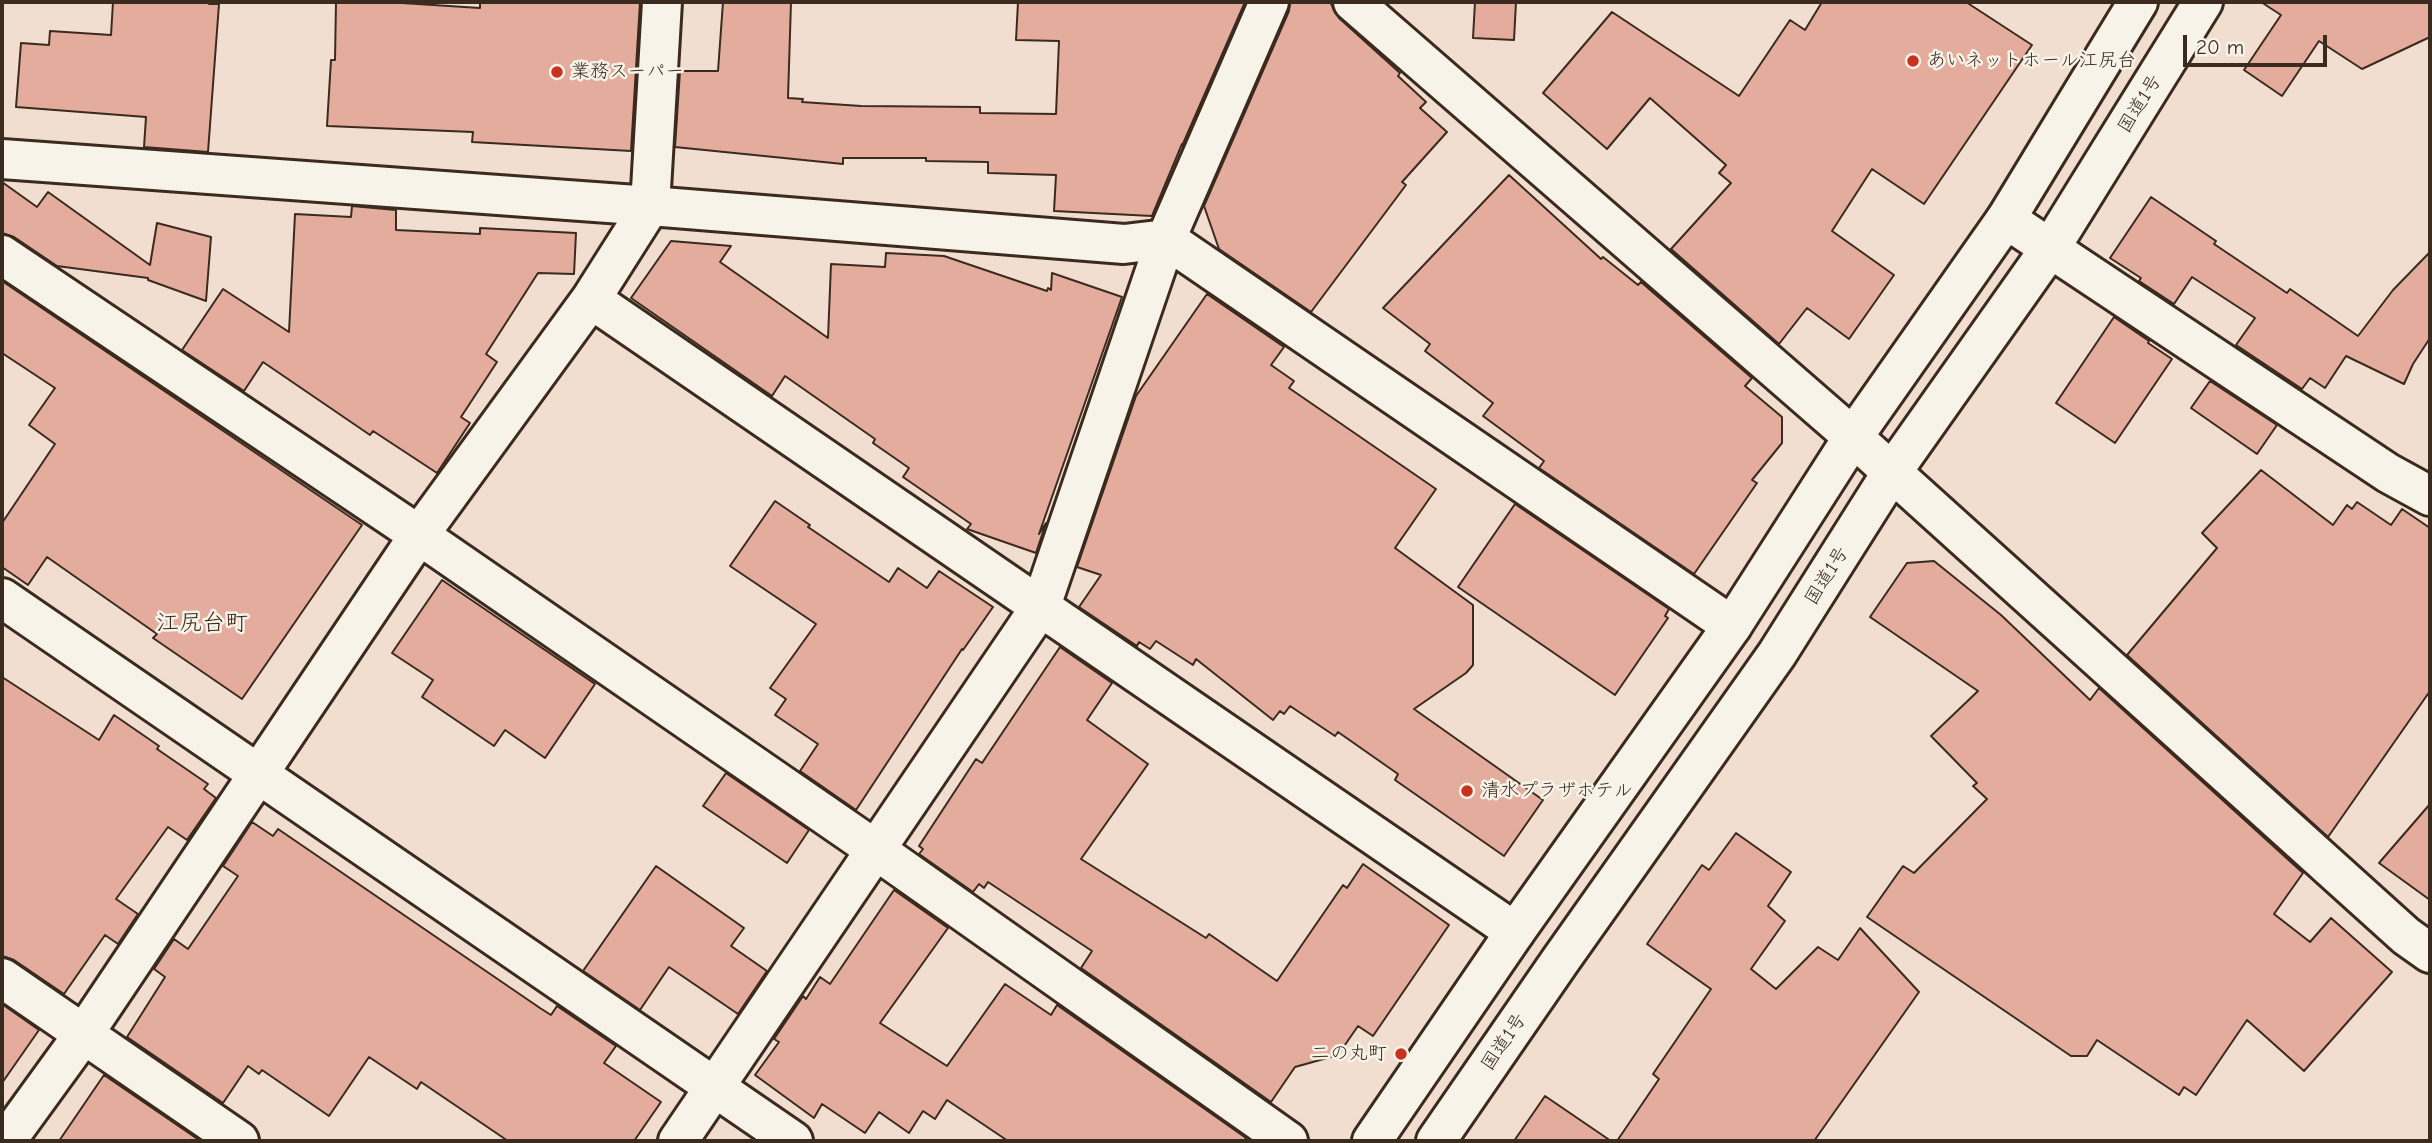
<!DOCTYPE html>
<meta charset="utf-8">
<style>
body{margin:0}
#map{position:relative;width:2432px;height:1143px;overflow:hidden;background:#f1ded1;font-family:"Comic Neue",sans-serif}
canvas{display:block}
.frame{position:absolute;inset:0;border:4px solid #3b2a1e;pointer-events:none}
.scale{position:absolute;left:2183px;top:35px;width:144px;height:32px;box-sizing:border-box;border:4px solid #3b2a1e;border-top:0;padding-left:9px;font-size:21px;line-height:24px;white-space:nowrap;color:#3b2a1e;-webkit-text-stroke:5px #f7f3e8;paint-order:stroke}
</style>
<div id="map">
<canvas width="2432" height="1143"></canvas>
<div class="frame"></div>
<div class="scale">20 m</div>
</div>
<script>
const ctx = document.querySelector('canvas').getContext('2d');
ctx.lineJoin = 'round';
function fillPath(path, color) { ctx.fillStyle = color; ctx.fill(path, 'evenodd'); }
function stroke(path, color, width, dash) { ctx.strokeStyle = color; ctx.lineWidth = width; ctx.lineCap = dash ? 'butt' : 'round'; ctx.setLineDash(dash || []); ctx.stroke(path); }
function drawText(font, color, halo, rows, align = 'center') {
  ctx.font = font + ' "Comic Neue","Klee One",sans-serif'; ctx.lineWidth = 5; ctx.setLineDash([]); ctx.textBaseline = 'middle'; ctx.strokeStyle = halo; ctx.fillStyle = color; for (const [text, x, y, turn = 0] of rows) {
    ctx.save(); ctx.translate(x, y); ctx.rotate((+turn || 0) * Math.PI / 180); ctx.textAlign = isNaN(turn) ? turn : align; if (halo) ctx.strokeText(text, 0, 0); ctx.fillText(text, 0, 0); ctx.restore();
  }
}
const building = new Path2D(`
 M113 2H209V4H219L208 152 144 147 146 117 16 107 21 43 49 45 50 31 111 35Z
 M336 2 402 3 480 8V2H640L631 151 472 142 473 132 327 126 331 60H335Z
 M723 2H791L788 98 803 99 802 102 861 106 980 107V113L1056 114 1059 41 1016 40 1018 2H1245L1182 146V144L1152 216 1054 211 1056 175 988 173V162L926 161V158H843V164L675 147 680 71H718Z
 M1290 2H1330L1339 18 1400 73 1398 76 1426 102 1420 108 1447 132 1402 182 1406 185 1311 312 1219 249 1204 206 1289 11Z
 M1475 2H1516L1514 40 1473 38Z
 M1822 2H1966L2032 45 1924 204 1872 169 1832 231 1894 275 1849 339 1807 308 1779 344 1671 249 1731 183 1719 173 1726 165 1650 98 1607 149 1543 93 1612 12 1739 96 1790 20 1805 30Z
 M2261 2H2430V37L2362 69 2319 41 2282 96 2244 70 2281 15Z
 M1509 175 1601 259 1603 257 1638 285 1641 282 1752 378 1745 386 1782 417V443L1752 480 1757 483 1694 574 1539 468 1544 461 1483 416 1493 403 1425 351 1430 344 1383 308Z
 M2 182 37 207 48 192 150 265 157 223 211 237 206 301 148 280V278L57 266 14 237 2 233Z
 M2151 197 2216 241 2214 244 2287 293 2290 289 2358 336 2393 290 2430 252V338L2413 364 2404 384 2346 356 2325 388 2310 378 2302 389 2236 345 2255 318 2192 277 2174 304 2139 281 2141 278 2110 258Z
 M352 206 396 210V230L480 234V228L576 233 574 274 538 273 486 354 497 362 461 417 470 423 437 473 373 431 370 435 263 362 244 391 182 350 223 289 289 332 295 214 351 217Z
 M671 241 731 246 720 262 828 338 831 264 885 267 886 253 944 256 1047 291 1048 288 1051 290 1052 273 1122 297 1039 534 1046 523 1036 553 967 529 971 524 903 477 909 468 873 443 875 439 785 376 772 396 631 298Z
 M2 281 362 525 242 699 153 638 157 634 47 557 28 585 2 567V523L55 444 29 425 55 388 2 353Z
 M1207 294 1284 347 1271 365 1294 381 1289 388 1436 489 1395 548 1473 605V665L1466 673 1414 709 1543 800 1504 856 1395 780 1398 774 1338 732 1335 736 1290 706 1284 714 1280 711 1273 720 1196 659 1193 665 1156 641 1150 649 1139 642 1137 646 1079 607 1101 575 1077 567 1136 396Z
 M2114 317 2149 341 2148 343 2172 359 2115 443 2056 403Z
 M2210 381 2277 425 2257 454 2191 408Z
 M2261 470 2333 525 2347 505 2352 509 2357 502 2391 525 2402 509 2430 528V691L2328 837 2127 655 2217 548 2202 533Z
 M775 501 810 525 808 527 889 582 898 568 927 588 939 571 993 607 963 650 962 649 856 810 800 771 818 744 775 715 786 699 770 688 816 624 730 566Z
 M1515 504 1669 609 1665 616 1668 618 1615 695 1458 587Z
 M1934 561 2001 615 2090 700 2099 688 2303 873 2274 914 2310 942 2331 918 2392 972 2304 1071 2247 1020 2196 1095 2184 1087 2179 1095 2097 1040 2087 1056H2071L1867 917 1903 866 1914 873 1987 799 1973 786 1977 783 1931 736 1978 691 1870 617 1907 563Z
 M442 580 595 684 545 758 505 730 494 746 422 697 433 680 392 653Z
 M1060 647 1112 683 1087 720 1148 764 1081 859 1206 938 1209 934 1277 981 1343 885 1347 888 1363 864 1449 925 1373 1036 1358 1026 1338 1055 1295 1067 1271 1102 1081 968 1092 951 988 882 984 888 979 884 973 892 919 854 923 849 919 846 976 759 982 763Z
 M2 677 99 740 114 715 159 746 157 749 208 784 204 789 216 798 187 840 168 827 116 899 138 914 118 944 105 935 64 994 14 960 2 956Z
 M726 773 809 830 787 863 703 806Z
 M2430 804V900L2379 863Z
 M252 822 273 836 278 829 540 1008 551 1015 557 1006 616 1046 604 1063 661 1102 634 1141H508L421 1082 417 1089 369 1057 329 1116 262 1070 259 1074 248 1066 223 1103 127 1037 165 977 154 969 174 939 188 949 238 876 223 866Z
 M1736 833 1791 872 1768 906 1785 921 1751 969 1776 989 1818 947 1838 960 1860 928 1919 992 1814 1141H1617L1659 1079 1653 1074 1711 989 1647 944 1702 865 1709 870Z
 M656 866 744 928 731 946 767 971 738 1014 669 967 640 1010 583 971Z
 M894 890 948 928 880 1023 947 1066 1005 984 1051 1015 1057 1005 1246 1138 1244 1141H1008L947 1100 935 1119 923 1111 909 1133 879 1112 865 1133 822 1104 814 1118 755 1075 779 1042 774 1039 803 996 806 999 820 977 830 984Z
 M2 1004 39 1030 2 1083Z
 M104 1075 199 1140 198 1141H59Z
 M1545 1096 1611 1141H1514Z`);
fillPath(building, '#e4ac9c');
stroke(building, '#3b2a1e', 2);
const minor = new Path2D(`
 M1353 2 1853 437
 M2 159 650 206 1124 244 1166 239 1732 626
 M2006 219 2388 473 2430 496
 M2 255 419 535 876 850 1288 1141
 M591 299 1515 932
 M2 598 793 1141
 M2 978 239 1141
 M6 1141 83 1035 419 535 591 299 650 206 662 2
 M678 1141 1041 606 1166 239 1269 2`);
const tertiary = new Path2D(`
 M1853 437 2406 936 2430 953`);
const trunk = new Path2D(`
 M1372 1141 1515 932 1732 626 1853 437 2006 219 2138 2
 M1436 1141 1560 961 1777 654 1892 472 2051 247 2203 2`);
stroke(minor, '#3b2a1e', 44);
stroke(tertiary, '#3b2a1e', 44);
stroke(trunk, '#3b2a1e', 44);
stroke(minor, '#f7f3e8', 38);
stroke(tertiary, '#f7f3e8', 38);
stroke(trunk, '#f7f3e8', 38);
for (const [x, y, r, color] of [
 [1913,61,7,"#c8321e"],
 [557,72,7,"#c8321e"],
 [1467,791,7,"#c8321e"],
 [1401,1054,7,"#c8321e"]
]) { const dot = new Path2D(); dot.arc(x, y, r, 0, 2 * Math.PI); ctx.fillStyle = color; ctx.fill(dot); stroke(dot, '#f7f3e8', 2.5); }
drawText('19px', '#3b2a1e', '#f7f3e8', [
 ["あいネットホール江尻台",1927,61],
 ["業務スーパー",571,72],
 ["清水プラザホテル",1481,791],
 ["二の丸町",1387,1054,"right"]
], 'left');
drawText('19px', '#3b2a1e', '#f7f3e8', [
 ["国道1号",2140,104,-58],
 ["国道1号",1827,576,-58],
 ["国道1号",1504,1042,-56]
]);
drawText('23px', '#3b2a1e', '#f7f3e8', [
 ["江尻台町",202,623]
]);
</script>
